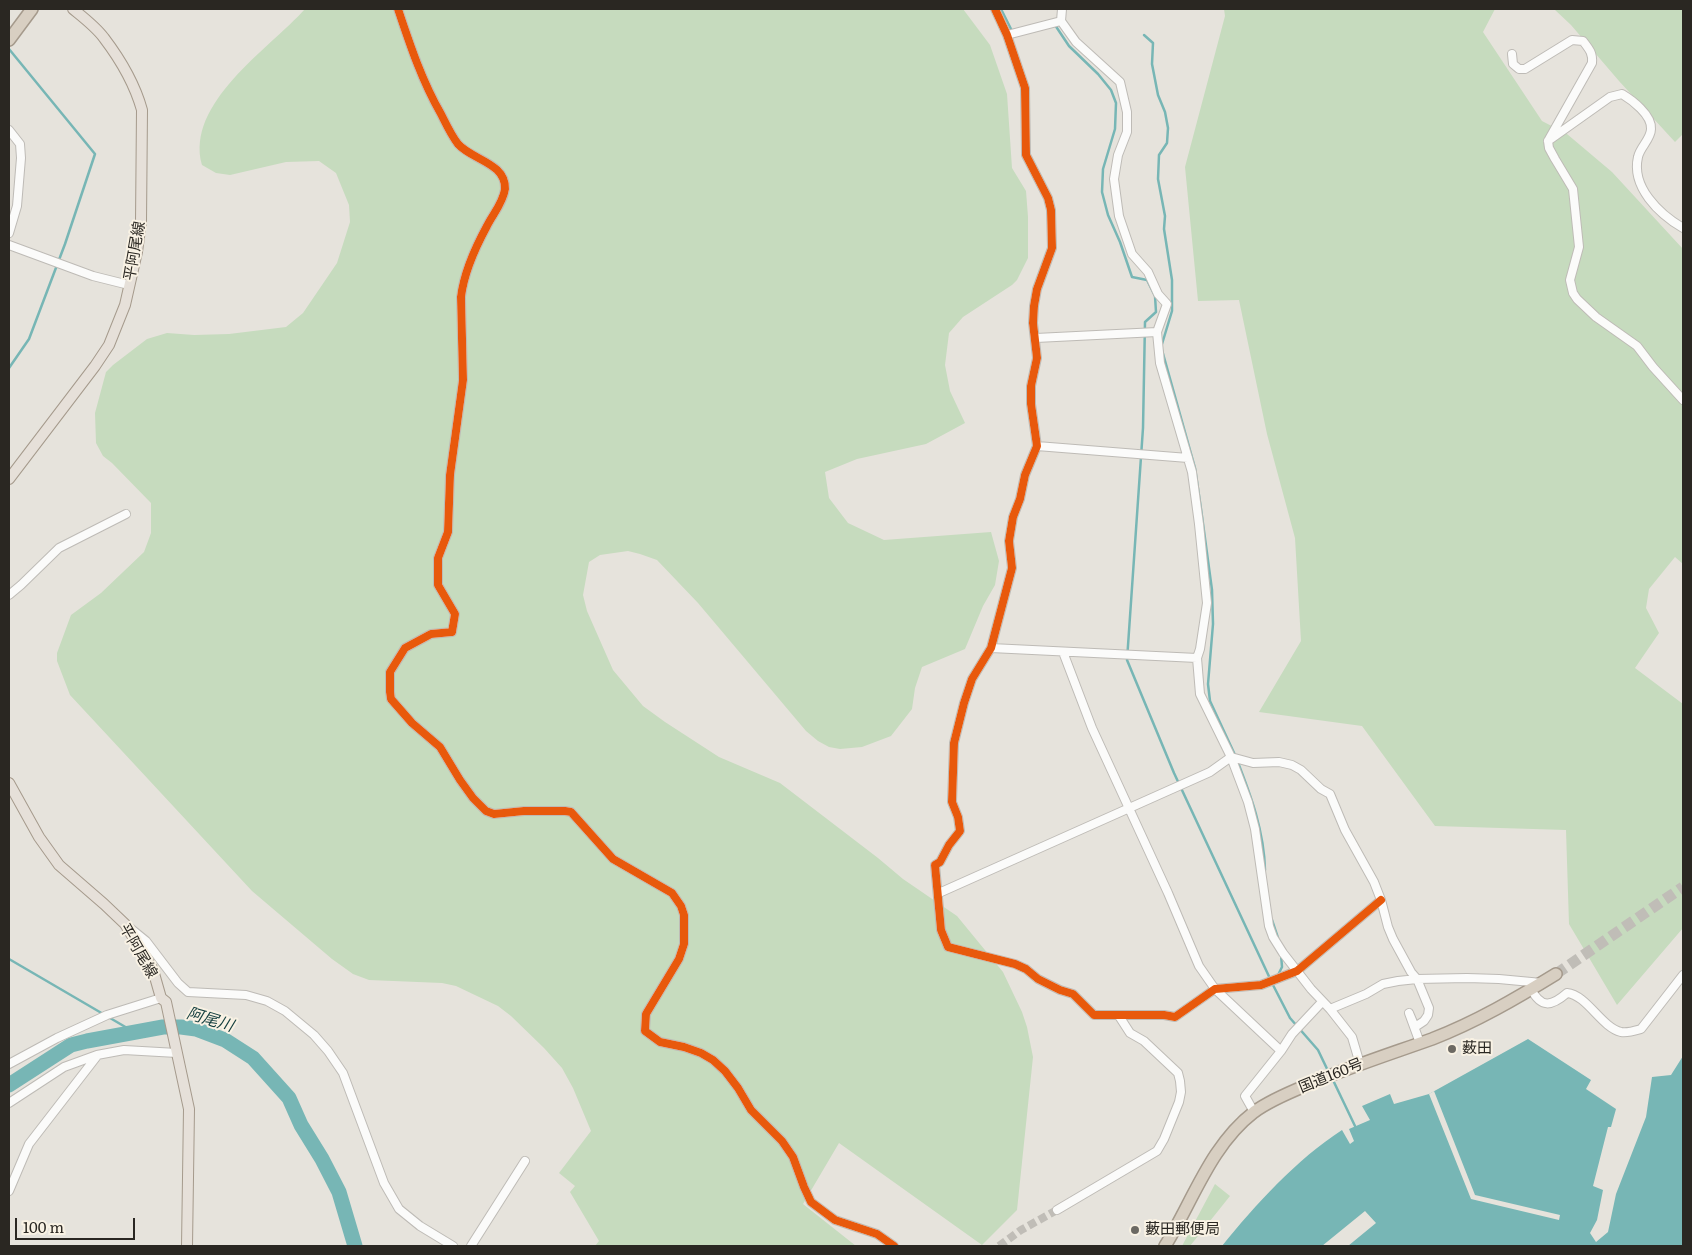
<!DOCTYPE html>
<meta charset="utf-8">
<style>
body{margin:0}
#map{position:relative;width:1692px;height:1255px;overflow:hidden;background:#e6e3dc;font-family:Literata,serif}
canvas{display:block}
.frame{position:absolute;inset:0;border:10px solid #2a2722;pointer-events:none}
.scale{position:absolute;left:15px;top:1218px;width:120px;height:22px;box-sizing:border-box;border:2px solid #2a2722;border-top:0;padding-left:6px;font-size:15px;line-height:18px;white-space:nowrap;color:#2a2722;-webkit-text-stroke:4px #f9f2e4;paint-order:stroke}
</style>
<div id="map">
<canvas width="1692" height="1255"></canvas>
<div class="frame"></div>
<div class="scale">100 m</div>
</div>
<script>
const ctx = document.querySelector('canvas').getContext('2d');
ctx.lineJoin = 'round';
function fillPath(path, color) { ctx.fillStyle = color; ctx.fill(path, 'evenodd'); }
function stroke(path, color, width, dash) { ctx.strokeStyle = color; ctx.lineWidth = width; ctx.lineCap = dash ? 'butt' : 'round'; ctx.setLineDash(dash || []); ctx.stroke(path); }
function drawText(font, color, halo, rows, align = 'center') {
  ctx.font = font + ' Literata,"Noto Sans JP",serif'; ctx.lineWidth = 4; ctx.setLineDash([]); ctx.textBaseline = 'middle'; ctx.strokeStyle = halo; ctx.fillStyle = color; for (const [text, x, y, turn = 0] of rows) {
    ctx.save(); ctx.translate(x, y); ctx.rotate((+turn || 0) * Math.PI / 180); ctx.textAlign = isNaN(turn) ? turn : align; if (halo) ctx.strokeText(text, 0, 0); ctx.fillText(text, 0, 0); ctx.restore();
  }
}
fillPath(new Path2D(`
 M305 9H963L990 45 1007 94 1012 168 1026 191 1028 217V258L1017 280 1012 285 963 317 949 333 945 365 950 391 965 423 926 444 857 459 825 472 829 498 848 523 884 540 991 532 999 561 995 585 983 606 965 649 922 667 915 688 912 709 891 736 862 747 840 749 829 747 818 741 806 731 698 603 657 560 640 554 628 551 600 555 589 562 583 595 587 611 613 670 643 706 665 722 719 757 780 783 878 858 903 879 957 916 1003 972 1022 1012 1027 1027 1033 1057 1017 1210 982 1245 839 1143 803 1204 856 1246H595L599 1241 570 1192 575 1186 559 1173 591 1131 573 1088 562 1068 544 1048 511 1016 498 1006 456 986 442 983 369 980 353 974 332 959 252 891 70 695 57 661V653L71 615 101 593 144 552 151 533V503L112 463 103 456 96 443 95 413 106 372 113 365 147 339 167 333 194 335 229 334 286 327 303 313 337 263 350 222 349 205 336 173 319 161 286 162 230 175 216 173 202 165C185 103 269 49 305 9Z
 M1224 9H1495L1483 32 1542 121 1567 134 1612 172 1683 249V564L1675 557 1649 589 1646 608 1659 633 1635 668 1683 704V928L1617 1005 1569 924 1566 830 1435 826 1362 726 1259 712 1301 641 1295 538 1267 434 1239 300 1198 301 1185 167 1225 16Z
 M1554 9H1683V134L1675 142 1619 81 1571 25Z
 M1215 1184 1230 1196 1190 1246H1182Z`), '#c6dbbe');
fillPath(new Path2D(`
 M1528 1039 1591 1080 1586 1089 1616 1109 1611 1127H1608L1593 1186 1603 1190 1597 1220 1590 1233 1596 1242 1608 1232 1616 1194 1646 1117 1652 1077 1671 1075 1683 1056V1246H1222C1255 1205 1297 1159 1342 1130L1350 1144 1354 1141 1349 1129 1370 1120 1362 1106 1390 1094 1394 1104 1429 1094Z`), '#77b6b5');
fillPath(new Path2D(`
 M1434 1091 1475 1195 1560 1215 1559 1220 1471 1199 1429 1094Z
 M1365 1211 1376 1223 1348 1246H1322Z`), '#e6e3dc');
stroke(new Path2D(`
 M1001 9 1012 31
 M1055 25 1069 46 1098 74 1111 90 1116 103 1115 129 1103 169 1102 192 1108 215 1120 242 1132 277 1147 280 1155 296 1156 312 1145 322 1143 428 1127 660 1174 773 1273 985 1290 1018 1318 1050 1329 1073
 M1144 35 1153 43 1152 64 1158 95 1165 112 1168 128 1167 143 1159 155 1158 179 1165 216 1164 229 1172 280V311L1162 344
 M9 49 95 154 65 244 29 339 9 368
 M1162 350 1195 468 1201 509 1212 590 1213 624 1208 684 1210 701 1235 755
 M1237 760C1251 796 1264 831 1265 870
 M1272 920 1278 938
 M9 959 134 1032
 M1277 977 1282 967 1281 954
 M1332 1078 1355 1126`), '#77b6b5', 2.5);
stroke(new Path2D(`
 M9 1085 71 1045 87 1041 163 1027H181L196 1029 225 1040 253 1058 289 1098 301 1125 322 1159 339 1192 355 1246`), '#77b6b5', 15);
stroke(new Path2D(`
 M999 1246 1021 1230 1057 1210`), '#c0bdb7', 8, [8, 4]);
stroke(new Path2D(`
 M1556 974 1683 887`), '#c0bdb7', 11, [11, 5.5]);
const minor = new Path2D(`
 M398 9C410 45 422 81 441 114 446 124 451 135 458 144 472 160 506 163 505 189 503 203 493 214 487 226 475 248 464 272 461 297L463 380 450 475 448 532 438 558V585L455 614 452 632 431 634 405 648 390 672V692L391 699 412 723 440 747 460 780 473 798 486 811 494 814 524 811H565L571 812 613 859 672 893 681 906 684 915V944L679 959 646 1014 645 1031 660 1042 684 1047 701 1053 713 1060 725 1071 738 1088 751 1110 782 1141 793 1157 804 1187 811 1202 835 1220 877 1234 894 1246
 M995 9 1007 35 1025 88 1026 155 1048 198 1051 210 1052 248 1037 289 1034 306 1033 323 1037 358 1031 386V404L1037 446 1025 475 1020 499 1013 517 1009 541 1012 568 991 648 972 679 964 703 954 743 952 802 958 817 960 831 949 845 940 862 935 865 941 930 948 947 1015 964 1026 969 1038 979 1060 990 1073 994 1094 1015H1164L1175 1017 1215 989 1261 985 1297 971 1381 900
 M1062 9 1061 21 1076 42 1120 82 1127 112V132L1118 155 1114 179 1119 216 1132 254 1148 272 1158 294 1167 304 1157 332 1160 363 1192 472 1199 524 1207 603 1200 649 1197 658 1200 694 1231 757 1248 802 1255 829 1269 926 1273 937 1283 953 1311 989 1330 1009 1352 1037 1360 1064
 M1007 35 1061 21
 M1512 54 1513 64 1519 69H1525L1572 40 1583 41C1589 49 1593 53 1592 63L1548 141 1610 97 1622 94C1632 100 1652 115 1651 129 1651 139 1640 147 1638 157 1631 187 1659 214 1683 228
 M9 130 20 144 21 158 17 206 9 233
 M1548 141 1549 148 1555 159 1573 189 1579 247 1570 280 1573 293 1577 299 1596 317 1637 346 1653 367 1683 400
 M9 245 93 276 129 285
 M1036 338 1157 332
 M1037 446 1188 458
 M9 595 21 585 59 548 126 514
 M991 648 1197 658
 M1063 652 1092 728 1168 893 1199 966 1215 989 1281 1051
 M939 893 1210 772 1231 757 1253 763 1279 762 1292 765 1301 770 1321 789 1330 794 1345 830 1374 882 1381 900 1388 927 1393 939 1411 972 1417 979 1429 1008 1428 1015 1424 1021 1415 1027 1409 1013 1420 1043
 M130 928 146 941 178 983 188 992 246 995 267 1001 285 1011 314 1035 328 1051 343 1073 384 1183 399 1209 420 1226 453 1246
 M1531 989C1541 1008 1551 1007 1567 993 1587 995 1601 1027 1621 1032 1628 1033 1634 1031 1641 1029L1683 975
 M1330 1009 1366 994 1383 984 1398 981 1417 979 1467 978 1499 979 1542 983
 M9 1064 57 1038 107 1015 161 998
 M9 1103 64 1067 97 1055 124 1050 177 1053
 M1254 1112 1245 1096 1281 1051 1292 1034 1322 1002
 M9 1191 29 1144 97 1056
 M1057 1210 1157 1151 1164 1139 1179 1102 1181 1092 1180 1081 1178 1073 1144 1041 1130 1033 1119 1016
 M471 1246 525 1161`);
const major = new Path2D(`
 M9 479 95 366 109 345 125 305 137 252 141 222 142 110C135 85 120 59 104 38 96 27 84 18 73 9
 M9 783 39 837 59 865 104 904 125 924 153 970 161 998 166 1002 189 1109 187 1246`);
const highway = new Path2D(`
 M9 40 32 9
 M1165 1246C1193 1201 1210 1146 1254 1112 1269 1101 1288 1093 1305 1086 1346 1068 1390 1054 1432 1039 1476 1022 1517 998 1556 974`);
stroke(minor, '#bebbb6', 10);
stroke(major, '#a59a8c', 12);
stroke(highway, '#a59a8c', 14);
stroke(minor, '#fbfbfa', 8);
stroke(major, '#e6e0d9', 10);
stroke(highway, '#d8cfc2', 11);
stroke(new Path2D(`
 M398 9C410 45 422 81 441 114 446 124 451 135 458 144 472 160 506 163 505 189 503 203 493 214 487 226 475 248 464 272 461 297L463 380 450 475 448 532 438 558V585L455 614 452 632 431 634 405 648 390 672V692L391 699 412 723 440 747 460 780 473 798 486 811 494 814 524 811H565L571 812 613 859 672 893 681 906 684 915V944L679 959 646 1014 645 1031 660 1042 684 1047 701 1053 713 1060 725 1071 738 1088 751 1110 782 1141 793 1157 804 1187 811 1202 835 1220 877 1234 894 1246
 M995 9 1007 35 1025 88 1026 155 1048 198 1051 210 1052 248 1037 289 1034 306 1033 323 1037 358 1031 386V404L1037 446 1025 475 1020 499 1013 517 1009 541 1012 568 991 648 972 679 964 703 954 743 952 802 958 817 960 831 949 845 940 862 935 865 941 930 948 947 1015 964 1026 969 1038 979 1060 990 1073 994 1094 1015H1164L1175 1017 1215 989 1261 985 1297 971 1381 900`), '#e8590c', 8);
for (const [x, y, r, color] of [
 [1452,1049,5,"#6c6963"],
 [1135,1230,5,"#6c6963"]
]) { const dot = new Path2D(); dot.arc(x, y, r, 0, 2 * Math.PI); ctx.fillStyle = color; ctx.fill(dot); stroke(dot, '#f9f2e4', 2); }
drawText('15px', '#2a2722', '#f9f2e4', [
 ["平阿尾線",135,251,-80],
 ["平阿尾線",138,951,60],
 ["国道160号",1331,1076,-22]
]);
drawText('15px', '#2a2722', '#f9f2e4', [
 ["薮田",1462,1049],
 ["藪田郵便局",1145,1230]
], 'left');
drawText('italic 16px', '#113c3d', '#f9f2e4', [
 ["阿尾川",210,1020,17]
]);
</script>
